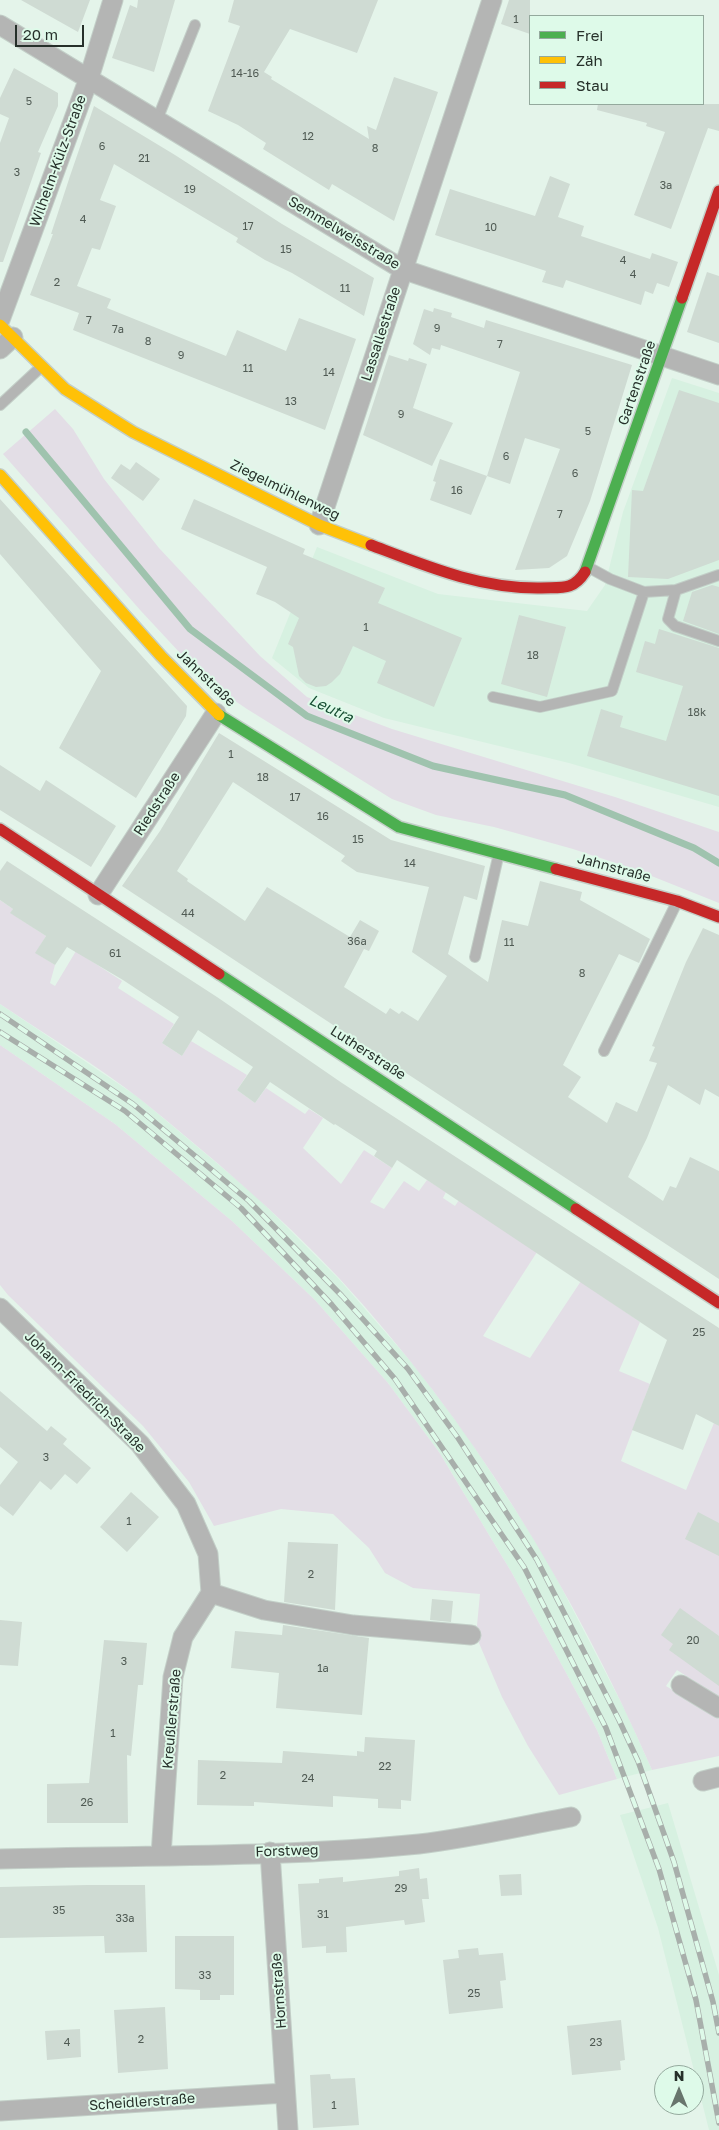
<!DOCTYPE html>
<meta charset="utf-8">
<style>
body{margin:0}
#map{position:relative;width:719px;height:2130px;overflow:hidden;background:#e4f4ea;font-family:"Golos Text",sans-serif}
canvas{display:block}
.legend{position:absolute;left:529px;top:15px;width:175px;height:90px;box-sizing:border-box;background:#defae9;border:1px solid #94a99d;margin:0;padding:6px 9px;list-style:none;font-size:15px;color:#26302a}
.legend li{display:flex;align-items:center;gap:10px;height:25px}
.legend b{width:25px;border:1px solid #94a99d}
.north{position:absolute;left:654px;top:2065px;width:50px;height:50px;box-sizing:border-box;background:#defae9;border:1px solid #94a99d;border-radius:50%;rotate:0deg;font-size:14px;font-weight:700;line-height:20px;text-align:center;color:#26302a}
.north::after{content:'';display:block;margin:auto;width:18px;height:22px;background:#68756d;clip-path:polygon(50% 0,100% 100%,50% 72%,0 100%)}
.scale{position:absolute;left:15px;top:25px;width:69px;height:22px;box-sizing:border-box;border:2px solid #26302a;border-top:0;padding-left:6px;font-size:15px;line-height:18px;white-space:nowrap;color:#26302a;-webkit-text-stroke:4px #defae9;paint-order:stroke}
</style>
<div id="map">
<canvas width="719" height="2130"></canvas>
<ul class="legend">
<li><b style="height:6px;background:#4caf50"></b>Frei</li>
<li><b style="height:6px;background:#ffc107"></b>Zäh</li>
<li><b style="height:6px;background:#c62828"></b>Stau</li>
</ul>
<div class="north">N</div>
<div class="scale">20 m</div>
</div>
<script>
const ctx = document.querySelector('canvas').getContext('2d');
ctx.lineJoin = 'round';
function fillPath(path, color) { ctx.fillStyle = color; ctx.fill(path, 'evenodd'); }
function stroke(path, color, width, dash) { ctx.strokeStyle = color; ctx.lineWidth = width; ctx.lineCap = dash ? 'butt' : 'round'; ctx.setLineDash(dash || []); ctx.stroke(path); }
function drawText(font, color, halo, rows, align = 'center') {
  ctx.font = font + ' "Golos Text",sans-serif'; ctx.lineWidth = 4; ctx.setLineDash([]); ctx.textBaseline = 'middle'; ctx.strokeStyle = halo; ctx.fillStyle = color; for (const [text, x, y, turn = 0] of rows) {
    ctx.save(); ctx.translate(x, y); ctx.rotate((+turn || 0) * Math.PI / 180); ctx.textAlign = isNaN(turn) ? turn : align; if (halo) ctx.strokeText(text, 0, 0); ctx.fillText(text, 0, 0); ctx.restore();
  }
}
fillPath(new Path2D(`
 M672 378 719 393V807L569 763 384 718 309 688 272 658 317 547 438 594 587 611 605 585 623 512Z
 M0 1004 138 1097 256 1196 338 1278 414 1365 466 1434 544 1554 626 1712 652 1770 617 1779 597 1730 512 1573 439 1452 388 1383 315 1300 232 1221 115 1124 0 1045Z
 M668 1803 719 1975V2130H709L658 1928 620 1815Z`), '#d7f1e1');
fillPath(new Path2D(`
 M55 409 73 429 104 479 159 548 260 656 307 697 392 729 615 797 719 832V903L634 869 573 849 494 827 436 815 392 799 247 709 207 682 141 611 3 454Z
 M0 900 13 909 11 913 46 936 36 953 55 965 50 983 55 986 76 951 122 981 118 988 174 1024 162 1043 182 1056 191 1041 247 1075 237 1090 255 1103 266 1088 305 1114 309 1109 323 1118 303 1148 341 1184 364 1150 392 1168 370 1202 384 1209 404 1181 419 1191 427 1180 446 1192 443 1198 455 1206 459 1200 537 1252 483 1336 530 1358 581 1281 640 1322 619 1371 650 1384 621 1461 686 1490 714 1423 719 1426V1697L677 1670 666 1686 719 1719V1756L652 1770C574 1591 472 1422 339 1278 278 1213 209 1155 140 1099 97 1065 46 1035 0 1004Z
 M0 1045 115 1124 232 1221 315 1300 388 1383 439 1452 512 1573 597 1730 617 1779 559 1795 528 1746 502 1697 476 1636 480 1594 413 1588 385 1573 369 1548 333 1514 281 1509 214 1526 189 1482 143 1426 8 1295 0 1285Z`), '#e3dee6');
stroke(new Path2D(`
 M26 432 190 629 307 716 433 766 565 795 694 848 719 863`), '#9fc3ae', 7);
fillPath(new Path2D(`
 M21 0H90L78 32Z
 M138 0H175L154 72 112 58 130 5 137 8Z
 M234 0H378L357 53 290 29 264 72 272 77 271 79 369 139 367 126 376 130 394 77 438 92 394 221 332 184 329 190 263 149 266 143 238 125 208 111 240 26 228 22Z
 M509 0H530V34L501 24Z
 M14 68 58 93V106L38 152 41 153 3 262H0V143L9 118 0 114V98Z
 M598 104H719V131L708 128 671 229 634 215 665 132 646 126 647 123 597 110Z
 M94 106 175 155 282 224 374 278 364 316 292 273 265 260 236 242 238 238 114 164 100 200 116 206 100 250 92 248 77 286 111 299 107 308 226 356 237 330 286 351 299 318 356 339 325 430 73 330 79 313 30 295 53 234H51L70 176Z
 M550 176 570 184 558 217 584 226 581 236 650 259 652 253 678 262 669 287 657 283 653 294 645 291 641 305 566 280 563 288 542 282 546 271 435 235 450 189 535 216Z
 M707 272 719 276V343L687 332Z
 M434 308 452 313 451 317 484 328 486 320 632 365 590 501 567 556 549 568 515 570 560 449 525 438 510 484 487 476 520 372 441 345 440 350 432 348 430 355 413 344 424 309 433 312Z
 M389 355 408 361 409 358 427 364 413 408 453 423 432 466 363 435Z
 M679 390 719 403V560L668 579 628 577 632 490 643 491Z
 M440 459 487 476 471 515 430 500 436 482 433 481Z
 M136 462 160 479 143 501 111 478 121 464 130 470Z
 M0 499 187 706 186 716 136 798 59 748 101 671 0 554Z
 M194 499 305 549 303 554 385 588 378 603 462 638 434 707 377 683 386 661 353 646 340 674 332 682 326 686 316 687 306 683 299 676 293 647 288 644 299 618 275 602 256 594 267 567 181 529Z
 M712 585 719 587V634L683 621 692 592Z
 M519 615 566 627 547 697 501 684Z
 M659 629 719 648V796L587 756 601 709 623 716 620 727 666 741 683 686 636 672 645 641 655 644Z
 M219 733 391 840 485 866 477 900 464 896 448 954 488 982 502 920 528 926 540 881 582 892 580 900 650 939 639 963 619 954 563 1065 581 1077 568 1097 607 1123 616 1102 637 1112 657 1063 649 1061 655 1047 652 1046 686 962 703 928 719 935V1097L705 1089 700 1105 668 1085 647 1138 628 1177 663 1201 670 1186 676 1188 690 1157 719 1171V1279L122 886 160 831ZM233 782 345 856 341 861 357 872 429 887 412 952 447 976 418 1021 402 1011 399 1014 390 1008 386 1014 344 987 364 949 369 951 379 931 360 920 350 937 267 887 245 921 187 881 188 879 177 871Z
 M0 765 40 791 46 780 116 826 91 867 0 810Z
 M7 861 217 997 342 1083 719 1328V1426L696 1414 683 1450 632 1430 667 1340 397 1160 392 1168 374 1156 377 1151 335 1124 334 1125 270 1082 255 1103 237 1090 253 1067 198 1030 182 1056 162 1043 179 1017 123 980 67 947 55 965 35 953 46 936 10 913 13 909 0 900V871Z
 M0 1391 47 1431 51 1426 67 1439 63 1444 91 1468 77 1484 65 1474 51 1490 40 1481 13 1516 0 1506V1485L18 1462 0 1447Z
 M131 1492 159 1517 127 1552 100 1527Z
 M698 1512 719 1523V1556L685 1539Z
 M288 1542 338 1544 335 1610 284 1602Z
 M432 1599 453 1601 451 1622 430 1620Z
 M680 1608 719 1636V1686L669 1650 673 1644 661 1635Z
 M0 1620 22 1622 18 1666 0 1665Z
 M283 1625 369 1638 362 1715 276 1708 279 1673 231 1668 235 1631 282 1635Z
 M104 1640 147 1643 143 1685H138L131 1756 127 1755 128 1823H47V1784L89 1783Z
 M365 1737 415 1740 411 1801 401 1800V1809L378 1808V1799L333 1796V1807L254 1802V1806L197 1805 198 1760 282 1763 283 1751 357 1756V1751L364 1752Z
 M419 1868 420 1879 427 1878 429 1899H422L425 1922 405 1925 404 1920 346 1927 347 1952 326 1953V1946L302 1948 298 1884 319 1883V1879L343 1877V1882L399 1876V1871Z
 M521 1874 522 1895 501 1896 499 1875Z
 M87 1885H145L147 1952 105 1953 104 1936 0 1938V1887Z
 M175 1936H234V1995H220V2000H200V1990L175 1989Z
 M478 1948 479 1955 503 1953 506 1980 500 1981 503 2008 449 2014 443 1960 459 1958 458 1950Z
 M165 2007 168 2069 118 2073 114 2010Z
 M621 2020 625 2060 620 2061 621 2070 572 2075 567 2026Z
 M80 2029 81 2057 47 2060 45 2031Z
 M330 2074 331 2079 355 2078 359 2125 313 2128 310 2075Z`), '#cfdbd3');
const lane = new Path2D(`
 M157 120 195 25
 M0 405 41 367
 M588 567 610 579 644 592
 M719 575 676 590 668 619 675 626 719 641
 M493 697 540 707 612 691 644 592 676 590
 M475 957 499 853
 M604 1051 677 902`);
const street = new Path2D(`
 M0 25 402 269 719 375
 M0 320 89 78 113 0
 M0 349 13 337
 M319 525 492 0
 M98 895 216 713
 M0 1308 140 1444 186 1504 208 1554 211 1593
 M211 1593 264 1610 353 1625 471 1635
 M681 1685 719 1708
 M703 1781 719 1777
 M270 1852 288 2130
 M161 1855 173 1677 183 1637 211 1593
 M0 1859C139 1855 280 1858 419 1844 470 1838 521 1826 571 1817
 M0 2111 285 2093`);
const fast = new Path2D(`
 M585 572 682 298
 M219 715 399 827 556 869
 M219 974 576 1209`);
const slow = new Path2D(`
 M0 325 65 389 133 432 319 525 371 545
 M0 475 161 656 219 715`);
const jam = new Path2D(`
 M682 298 719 191
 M371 545C426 566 480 589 541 588 561 587 573 591 585 572
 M0 829 219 974
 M556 869 677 901 719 917
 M576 1209 719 1303`);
stroke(lane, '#c3cfc8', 12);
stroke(street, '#c3cfc8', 21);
stroke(fast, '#c3cfc8', 14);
stroke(slow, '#c3cfc8', 14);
stroke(jam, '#c3cfc8', 14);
stroke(lane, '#b4b5b4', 10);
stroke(street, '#b4b5b4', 19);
stroke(fast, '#4caf50', 11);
stroke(slow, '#ffc107', 11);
stroke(jam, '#c62828', 11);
const rail = new Path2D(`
 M0 1014 133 1104 249 1201 342 1296 408 1369 458 1438 537 1560 619 1720 638 1761 674 1862 713 2002 719 2033
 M0 1032 125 1111 241 1208 332 1305 395 1379 524 1567 606 1728 659 1869 696 2000 719 2123`);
stroke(rail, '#a8afab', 5.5);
stroke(rail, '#defae9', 4, [11]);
drawText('11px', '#505b54', null, [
 ["1",516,20],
 ["14-16",245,74],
 ["5",29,102],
 ["12",308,137],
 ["6",102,147],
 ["8",375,149],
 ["21",144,159],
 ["3",17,173],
 ["3a",666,186],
 ["19",190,190],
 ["4",83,220],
 ["17",248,227],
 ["10",491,228],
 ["15",286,250],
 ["4",623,261],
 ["4",633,275],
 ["2",57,283],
 ["11",345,289],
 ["7",89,321],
 ["9",437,329],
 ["7a",118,330],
 ["8",148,342],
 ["7",500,345],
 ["9",181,356],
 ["11",248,369],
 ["14",329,373],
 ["13",291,402],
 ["9",401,415],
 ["5",588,432],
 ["6",506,457],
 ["6",575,474],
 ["16",457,491],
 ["7",560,515],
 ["1",366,628],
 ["18",533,656],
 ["18k",697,713],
 ["1",231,755],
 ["18",263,778],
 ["17",295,798],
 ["16",323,817],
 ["15",358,840],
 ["14",410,864],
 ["44",188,914],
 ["36a",357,942],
 ["11",509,943],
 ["61",115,954],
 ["8",582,974],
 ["25",699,1333],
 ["3",46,1458],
 ["1",129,1522],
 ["2",311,1575],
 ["20",693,1641],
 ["3",124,1662],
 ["1a",323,1669],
 ["1",113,1734],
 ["22",385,1767],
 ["2",223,1776],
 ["24",308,1779],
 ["26",87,1803],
 ["29",401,1889],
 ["35",59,1911],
 ["31",323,1915],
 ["33a",125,1919],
 ["33",205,1976],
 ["25",474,1994],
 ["2",141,2040],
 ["4",67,2043],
 ["23",596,2043],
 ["1",334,2106]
]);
drawText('14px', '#26302a', '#defae9', [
 ["Wilhelm-Külz-Straße",58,161,-70],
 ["Semmelweisstraße",344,233,31],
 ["Lassallestraße",381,334,-72],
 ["Gartenstraße",637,383,-71],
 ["Ziegelmühlenweg",285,490,26],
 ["Jahnstraße",206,678,44],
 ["Riedstraße",157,804,-57],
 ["Jahnstraße",614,868,15],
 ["Lutherstraße",368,1053,33],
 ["Johann-Friedrich-Straße",85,1392,45],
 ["Kreußlerstraße",172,1719,-85],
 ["Forstweg",287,1851,-2],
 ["Hornstraße",279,1991,-94],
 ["Scheidlerstraße",142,2102,-4]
]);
drawText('italic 15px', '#164c32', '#defae9', [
 ["Leutra",331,709,25]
]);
</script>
